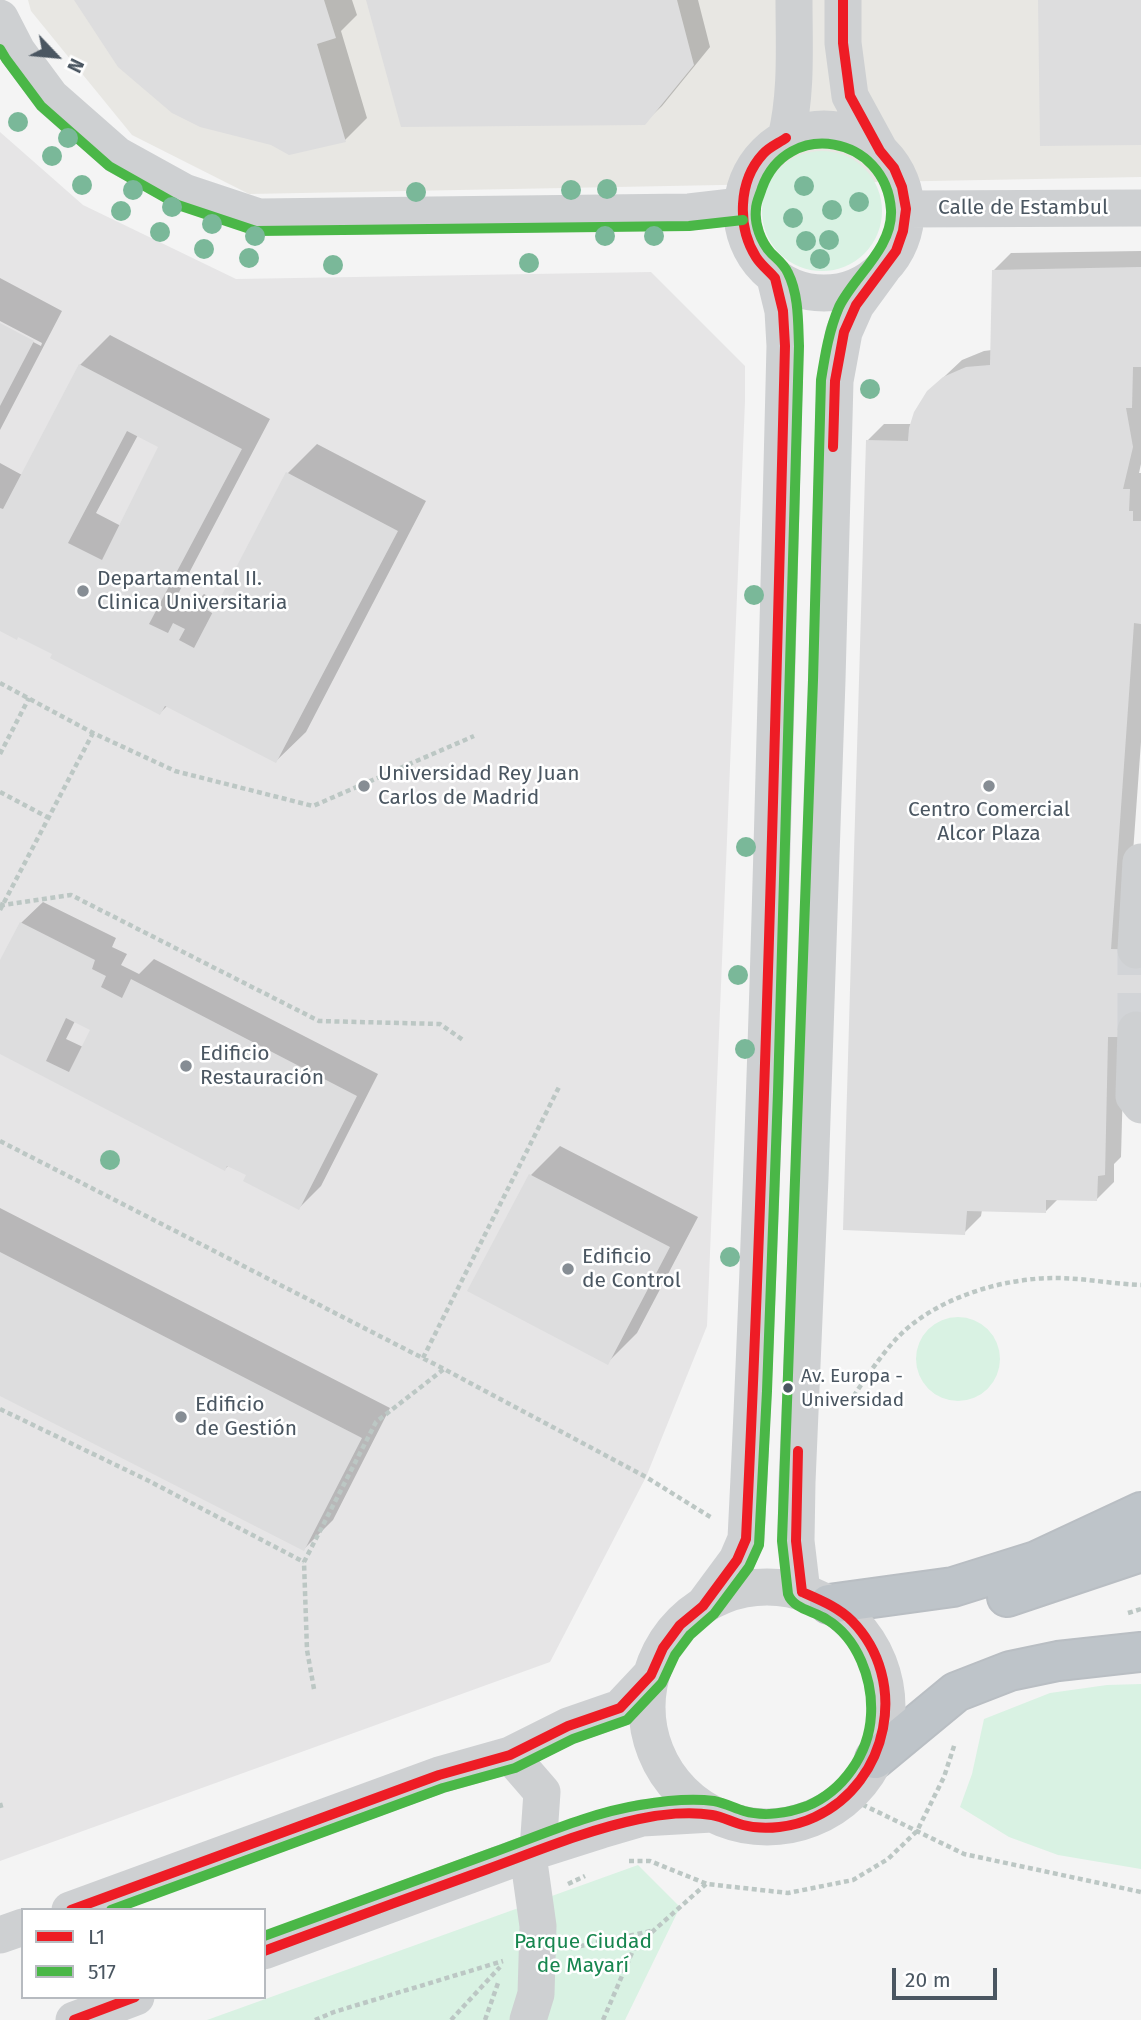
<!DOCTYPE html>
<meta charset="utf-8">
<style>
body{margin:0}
#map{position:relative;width:1141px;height:2020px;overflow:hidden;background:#f4f4f4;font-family:"Fira Sans",sans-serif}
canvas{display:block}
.legend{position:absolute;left:21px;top:1908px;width:245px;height:91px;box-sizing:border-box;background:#fff;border:2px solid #b7bbc0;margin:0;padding:9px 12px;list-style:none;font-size:21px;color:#4a5661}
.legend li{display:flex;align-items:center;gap:14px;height:35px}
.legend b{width:35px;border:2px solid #b7bbc0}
.north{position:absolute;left:21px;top:21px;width:70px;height:70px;-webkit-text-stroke:5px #fff;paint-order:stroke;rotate:116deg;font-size:19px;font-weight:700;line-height:28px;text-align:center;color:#4a5661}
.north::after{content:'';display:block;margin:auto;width:24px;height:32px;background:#4a5661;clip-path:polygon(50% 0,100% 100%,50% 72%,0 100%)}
.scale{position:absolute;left:892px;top:1968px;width:105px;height:32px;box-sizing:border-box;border:4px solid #4a5661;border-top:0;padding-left:9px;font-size:21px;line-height:24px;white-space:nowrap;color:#4a5661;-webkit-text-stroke:5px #fff;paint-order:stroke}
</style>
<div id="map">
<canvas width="1141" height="2020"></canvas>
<ul class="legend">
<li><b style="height:9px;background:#ee1c25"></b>L1</li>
<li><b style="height:9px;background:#4ab747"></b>517</li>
</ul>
<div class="north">N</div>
<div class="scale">20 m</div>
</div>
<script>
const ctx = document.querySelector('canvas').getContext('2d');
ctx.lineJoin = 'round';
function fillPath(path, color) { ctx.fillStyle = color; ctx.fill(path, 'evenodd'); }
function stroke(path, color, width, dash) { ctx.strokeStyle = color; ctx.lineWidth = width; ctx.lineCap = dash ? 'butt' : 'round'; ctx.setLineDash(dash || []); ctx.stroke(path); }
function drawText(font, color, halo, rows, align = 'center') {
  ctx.font = font + ' "Fira Sans",sans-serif'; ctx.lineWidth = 5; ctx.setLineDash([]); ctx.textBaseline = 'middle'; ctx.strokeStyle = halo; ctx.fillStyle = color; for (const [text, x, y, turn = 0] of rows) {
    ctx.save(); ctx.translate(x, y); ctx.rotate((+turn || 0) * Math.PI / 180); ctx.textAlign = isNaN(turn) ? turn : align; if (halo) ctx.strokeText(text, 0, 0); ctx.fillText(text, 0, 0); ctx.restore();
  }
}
fillPath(new Path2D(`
 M28 0H1141V177L249 194 132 135 31 11Z`), '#e8e7e3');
fillPath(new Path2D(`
 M0 132 83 205 236 279 651 272 745 366V401L707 1326 646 1477 550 1662 0 1861Z`), '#e6e5e6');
fillPath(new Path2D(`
 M762 211a60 60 0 1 1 120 0a60 60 0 1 1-120 0Z
 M916 1359a42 42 0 1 1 84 0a42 42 0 1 1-84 0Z
 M1141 1684V1869L1058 1855 1009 1837 960 1807 972 1774 984 1719 1050 1693 1107 1685Z
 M638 1865 680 1907 625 2020H207Z`), '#d9f2e3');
fillPath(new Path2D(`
 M76 0H352L357 15 341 31 367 118 345 140Z
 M368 0H698L710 47 662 106 644 123Z
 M1141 251V464L1139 473H1141V742L1127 936 1121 1157 1114 1164V1182L1097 1199 1059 1198 1046 1211 982 1210 981 1216 964 1233 867 441 884 424H912L928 392 946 375 962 360 984 351 992 350 994 270 1011 253Z
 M0 278 62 311 0 430V325L41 346 42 343 0 321Z
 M110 335 270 419 178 594 195 603 204 594 213 599 207 610 214 614 288 473 317 444 426 501 306 732 276 761 168 705 160 713 54 653 19 635 0 629V463L22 475 80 365ZM138 435 161 446 121 526 96 513Z
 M43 902 116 938 112 947 127 954 121 965 139 974 154 959 378 1074 321 1186 299 1208 248 1174 229 1165 225 1169 0 1052V964L21 923ZM75 1021 92 1030 83 1047 66 1039Z
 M560 1146 698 1217 637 1333 607 1363 531 1175Z
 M0 1208 390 1408 333 1520 304 1549 0 1394Z`), '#0003');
fillPath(new Path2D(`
 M74 0H324L336 38 317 44 346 142 289 155 271 145 200 127 172 113 118 67Z
 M366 0H677L694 65 645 125 401 127Z
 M1038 0H1141V145L1040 146Z
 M1141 267V367H1133L1132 408H1126L1133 447 1123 489H1130L1129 511H1133V521H1141V624L1134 623 1111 949 1141 950V1030L1117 1037H1108L1105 1175 1098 1176 1097 1201 1046 1200V1213L967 1211 965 1235 843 1230 866 440 908 441 909 428 914 412 927 391 943 377 966 367 990 365 992 270Z
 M0 323 34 341 0 406Z
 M79 364 242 449 149 624 168 633 173 623 185 629 179 640 194 648 286 472 398 531 276 763 165 706 160 715 50 658 52 654 18 637 17 640 0 631V508L3 509ZM127 431 158 447 102 560 68 543Z
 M20 922 95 960 92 969 106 976 101 987 122 998 131 979 357 1096 299 1210 243 1181 246 1175 227 1166 225 1171 0 1054V960ZM66 1018 90 1030 69 1072 46 1061Z
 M529 1174 670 1247 608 1365 467 1291Z
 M0 1252 362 1438 304 1551 0 1396Z`), '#ddddde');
stroke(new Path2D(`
 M1136 1030V950`), '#d2d4d7', 37, [37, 18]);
const highway = new Path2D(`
 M1007 1597 1141 1552
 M829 1604 953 1587 1036 1561 1141 1512
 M875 1759 956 1692 1010 1671 1058 1661 1141 1652`);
stroke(highway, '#b9bec3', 42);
stroke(new Path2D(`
 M0 683 93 733 175 771 313 806 474 736
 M0 754 29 698
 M0 792 49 818
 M0 904 3 905 71 895 319 1021 440 1024 463 1040
 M0 910 93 733
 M0 1141 444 1369 646 1477 712 1518
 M423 1358 559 1087
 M837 1398 853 1397C867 1376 881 1355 898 1337 936 1298 1002 1278 1055 1278 1084 1278 1112 1284 1141 1285
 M0 1409 149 1481 304 1562
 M1128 1613 1141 1609
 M314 1689 307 1650 304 1562 376 1422 444 1369
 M847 1797 964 1854 1141 1892
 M0 1803 2 1810
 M629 1861H650L707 1884 788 1893 853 1880 888 1859 917 1831 944 1777 955 1743
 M568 1884 585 1876
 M571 1948 651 1931
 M315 2020 334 2012 503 1961
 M451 2020 500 1967
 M485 2020 498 1983
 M603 2020 634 1948 706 1884`), '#bcc7c4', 4.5, [5, 3.5]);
stroke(new Path2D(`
 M843 0V43L850 96 880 151
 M0 18 17 51 51 97 117 155 184 192 259 217 689 212 741 206
 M742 211a82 82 0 1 1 164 0a82 82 0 1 1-164 0Z
 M786 138C797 92 794 47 794 0
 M906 209 1141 208
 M1136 950 1141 862
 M1136 1030 1134 1096 1141 1105
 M647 1707a120 120 0 1 1 240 0a120 120 0 1 1-240 0Z
 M802 1592 796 1541 797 1482 810 1178 827 680 835 381 844 332 856 305 883 268
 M703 1606 737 1560 746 1539C766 1142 775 744 785 346L783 311 775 278
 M510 1755 542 1792 538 1850
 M70 1910 439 1775 510 1755 568 1726 620 1708 651 1675
 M0 1935 23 1927
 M264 1951 538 1850 601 1830 642 1818 712 1814
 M74 2020 136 1997
 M528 2020 536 1994 538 1926 528 1855`), '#ced0d2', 37);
stroke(highway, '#bec4c9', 38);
stroke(new Path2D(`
 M775 278C769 271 761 265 756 257 737 227 738 181 763 154 769 147 779 143 786 138
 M833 447 835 381 844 332 856 305 896 251 903 231 906 209 902 187 894 168 880 151 850 96 843 43V0
 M798 1451 796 1541 802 1592
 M71 1910 439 1775 510 1755 568 1726 620 1708 651 1675 663 1648 680 1625 703 1606 737 1560 746 1539C765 1142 775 744 785 346L783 311 775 278
 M264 1951C339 1923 413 1896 488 1869 537 1851 587 1830 639 1819 661 1814 690 1811 712 1815 723 1817 732 1822 743 1825 765 1831 794 1827 815 1817 889 1783 910 1680 852 1621 838 1607 820 1600 802 1592
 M74 2020 135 1997`), '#ee1c25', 10);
stroke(new Path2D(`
 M0 49 6 59 41 106 109 166 178 205 256 231 689 226 743 220
 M111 1910 443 1788 515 1768 573 1739 627 1720 662 1683 675 1655 690 1635 714 1614 749 1567 759 1545 767 1391 778 1092 799 346C798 323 799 295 788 273 784 264 777 259 771 253 761 242 754 224 756 209 756 202 760 195 762 188 787 118 886 135 891 210 893 248 854 276 839 307 829 330 825 355 821 380L813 680 782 1541 788 1594C793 1609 814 1611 826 1619 858 1638 873 1680 871 1715 869 1754 843 1791 807 1806 788 1813 764 1817 744 1811 734 1808 725 1803 714 1801 691 1798 663 1801 640 1805 590 1813 541 1835 494 1852 417 1880 341 1908 264 1936`), '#4ab747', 10);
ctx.fillStyle = '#7ab899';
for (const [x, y] of [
 [18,122],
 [68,138],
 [52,156],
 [82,185],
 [804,186],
 [607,189],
 [133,190],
 [571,190],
 [416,192],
 [859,202],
 [172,207],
 [832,210],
 [121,211],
 [793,218],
 [212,224],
 [160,232],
 [255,236],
 [605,236],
 [654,236],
 [829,240],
 [806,241],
 [204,249],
 [249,258],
 [820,259],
 [529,263],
 [333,265],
 [870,389],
 [754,595],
 [746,847],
 [738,975],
 [745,1049],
 [110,1160],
 [730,1257]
]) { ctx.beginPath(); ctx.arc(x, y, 10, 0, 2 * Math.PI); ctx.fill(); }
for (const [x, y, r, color] of [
 [83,591,7,"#868d94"],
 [364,786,7,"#868d94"],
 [989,786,7,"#868d94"],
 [186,1066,7,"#868d94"],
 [568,1269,7,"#868d94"],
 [788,1388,6,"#4a5661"],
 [181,1417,7,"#868d94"]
]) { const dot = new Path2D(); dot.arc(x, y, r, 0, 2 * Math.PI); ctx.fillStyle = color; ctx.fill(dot); stroke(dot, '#fff', 2.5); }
drawText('19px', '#4a5661', '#fff', [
 ["Av. Europa -",801,1377],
 ["Universidad",801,1401]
], 'left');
drawText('21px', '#4a5661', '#fff', [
 ["Calle de Estambul",1023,208]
]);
drawText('21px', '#4a5661', '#fff', [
 ["Departamental II.",97,579],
 ["Clinica Universitaria",97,603],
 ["Universidad Rey Juan",378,774],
 ["Carlos de Madrid",378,798],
 ["Centro Comercial",989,810,"center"],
 ["Alcor Plaza",989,834,"center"],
 ["Edificio",200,1054],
 ["Restauración",200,1078],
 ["Edificio",582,1257],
 ["de Control",582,1281],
 ["Edificio",195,1405],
 ["de Gestión",195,1429]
], 'left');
drawText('21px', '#17864f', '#fff', [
 ["Parque Ciudad",583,1942],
 ["de Mayarí",583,1966]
]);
</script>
